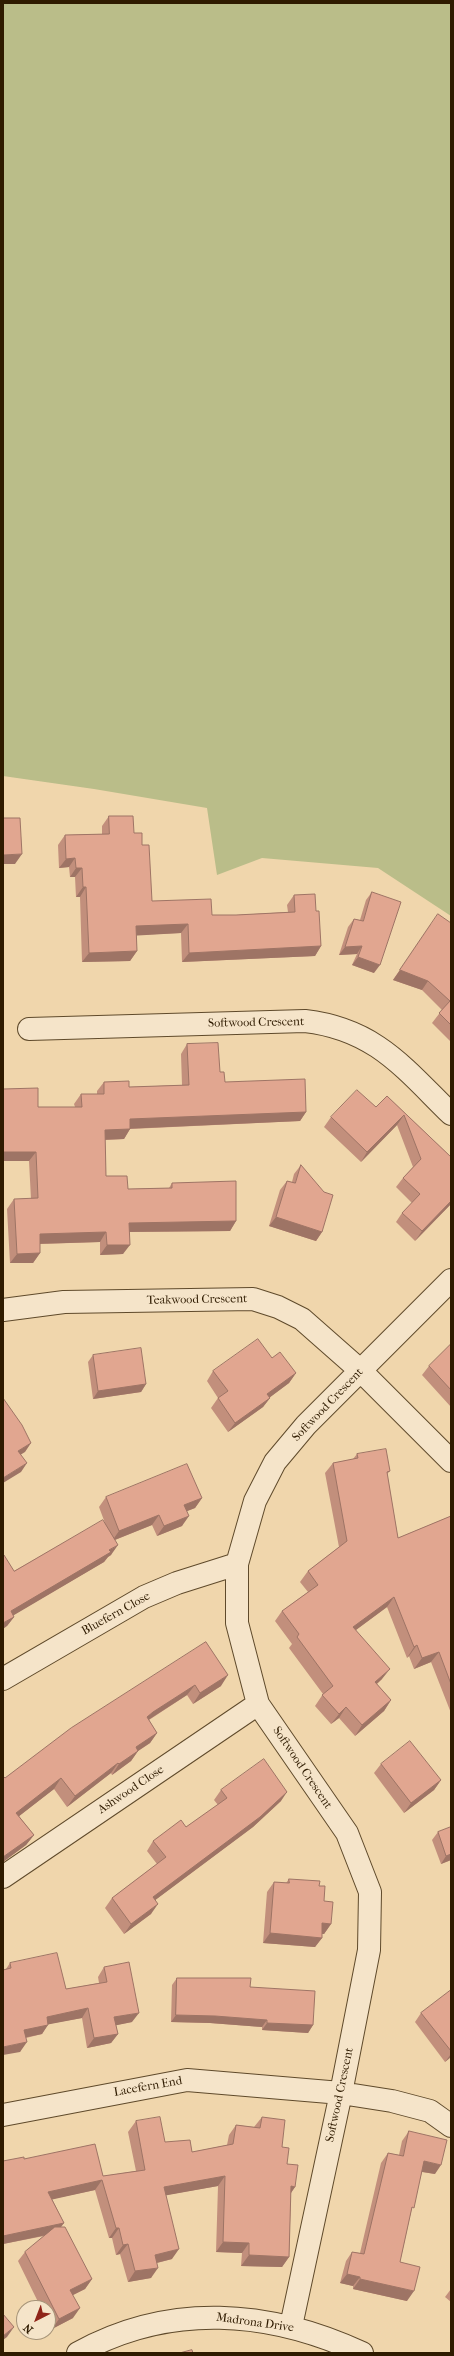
<!DOCTYPE html>
<style>
body{margin:0}
#map{position:relative;width:454px;height:2356px;overflow:hidden;background:#f0d6ac;font-family:"IM FELL French Canon",serif}
canvas{display:block}
.frame{position:absolute;inset:0;border:4px solid #2f1b00;pointer-events:none}
.north{position:absolute;left:16px;top:2300px;width:40px;height:40px;box-sizing:border-box;background:#f5e4c9;border:1px solid #a69479;border-radius:50%;rotate:222deg;font-size:11px;font-weight:700;line-height:16px;text-align:center;color:#2f1b00}
.north::after{content:'';display:block;margin:auto;width:14px;height:18px;background:#8f2418;clip-path:polygon(50% 0,100% 100%,50% 72%,0 100%)}
</style>
<div id="map">
<canvas width="454" height="2356"></canvas>
<div class="frame"></div>
<div class="north">N</div>
</div>
<script>
const ctx = document.querySelector('canvas').getContext('2d');
ctx.lineJoin = 'round';
function fillPath(path, color) { ctx.fillStyle = color; ctx.fill(path, 'evenodd'); }
function stroke(path, color, width, dash) { ctx.strokeStyle = color; ctx.lineWidth = width; ctx.lineCap = dash ? 'butt' : 'round'; ctx.setLineDash(dash || []); ctx.stroke(path); }
function drawText(font, color, halo, rows, align = 'center') {
  ctx.font = font + ' "IM FELL French Canon",serif'; ctx.lineWidth = 3; ctx.setLineDash([]); ctx.textBaseline = 'middle'; ctx.strokeStyle = halo; ctx.fillStyle = color; for (const [text, x, y, turn = 0] of rows) {
    ctx.save(); ctx.translate(x, y); ctx.rotate((+turn || 0) * Math.PI / 180); ctx.textAlign = isNaN(turn) ? turn : align; if (halo) ctx.strokeText(text, 0, 0); ctx.fillText(text, 0, 0); ctx.restore();
  }
}
fillPath(new Path2D(`
 M3 3H451V916L378 868 262 858 217 875 207 808 94 789 3 776Z`), '#babd89');
const street = new Path2D(`
 M29 1029 305 1021C375 1029 404 1068 451 1114
 M3 1310 64 1302 253 1299 278 1307 302 1319 361 1371 451 1461
 M3 1679 144 1597 177 1583 237 1564
 M3 1877 258 1704
 M3 2115 187 2080 341 2093 392 2101 430 2111 451 2126
 M291 2326 341 2093 369 1950 370 1892 347 1833 258 1704 237 1623V1564L255 1501 275 1462 306 1425 451 1280
 M78 2353C170 2302 269 2310 362 2353`);
stroke(street, '#5f4a2b', 24);
stroke(street, '#f5e4c9', 22);
fillPath(new Path2D(`
 M109 816 134 833 142 845 152 901 212 915H236L288 912 287 905 294 895 316 911 321 946 315 956 182 962 181 933 136 935 137 951 130 961 82 962 80 897H76L75 877H70L69 867 59 868 58 845 65 835 102 834V826Z
 M372 892 374 973 352 965 357 954 339 955 348 927 354 919 360 920 366 900Z
 M451 923V1040L450 1041 432 1023 442 1010 422 990 393 980 431 924Z
 M187 1044 220 1072 225 1082 306 1112 300 1121 130 1129 124 1139 105 1140 106 1176 128 1189 169 1188 172 1183 236 1221 230 1231 129 1232 123 1254 100 1255V1242L40 1244V1253L33 1263H10L7 1209 14 1199H31L29 1161H3V1089L38 1107H75L74 1104 81 1094H97V1091L104 1082 129 1087 182 1085 181 1054Z
 M387 1096 451 1157V1204L415 1241 396 1222 402 1213 412 1203 396 1187 403 1178 413 1167 397 1125 361 1162 324 1127 331 1117 376 1107Z
 M301 1165 322 1232 316 1241 269 1226 280 1190 287 1181 292 1182 294 1174Z
 M451 1344V1407L422 1375 429 1366Z
 M93 1355 146 1384 141 1392 93 1399 88 1362Z
 M272 1358 296 1373 289 1383 270 1397V1398L263 1407 228 1432 211 1408 218 1398 207 1381 213 1371Z
 M357 1454 390 1471 387 1474 398 1538 451 1516V1713L431 1662 414 1669 409 1656 407 1658 387 1607 356 1630 382 1679 377 1684 391 1700 384 1711 355 1736 339 1718 331 1724 315 1706 323 1694 289 1648 292 1644 275 1621 282 1611 308 1592 300 1582 308 1571 339 1547 325 1473 333 1463 353 1459Z
 M106 1497 202 1498 195 1508 187 1511 182 1526 157 1536 152 1525 115 1540 111 1555 108 1557 104 1562 13 1615 14 1617 7 1626 14 1571 105 1523 99 1507Z
 M206 1642 221 1686 193 1704 187 1695 149 1720 157 1733 150 1743 138 1751 131 1761 112 1775 111 1773 67 1807 54 1789 19 1816 34 1835 26 1845 3 1862V1776L5 1778Z
 M381 1764 441 1780 434 1790 404 1813 374 1773Z
 M221 1790 281 1801 253 1827 155 1900 151 1914 124 1934 105 1908 112 1898 157 1864 147 1851 153 1841 186 1827 218 1805 214 1800Z
 M451 1827V1860L441 1864 432 1840 438 1832Z
 M289 1879 319 1886 331 1924 324 1934H322V1938L315 1947 263 1943 267 1892 274 1882 286 1883Z
 M10 1963 66 1989 99 1983 98 1977 104 1967 132 2022 116 2025 118 2034 111 2043 87 2048 82 2018 48 2024 42 2034 26 2038 20 2052 6 1969Z
 M177 1978 250 1987 313 2025 308 2033 262 2030V2027L210 2023 171 2022 172 1985Z
 M451 1990V2057L445 2062 415 2022 421 2013Z
 M262 2117 282 2147 287 2164 295 2187 291 2193 289 2257 282 2267 241 2266 242 2253 216 2252 218 2186 166 2195 172 2259 157 2263 151 2278 128 2282 120 2254 116 2255 112 2238H109L95 2190 52 2199 64 2223 61 2227 92 2279 85 2289 73 2295V2318L52 2329 48 2321V2308H41L18 2261 25 2252 44 2236 3 2244V2161L24 2159 103 2176 136 2171 128 2132 136 2121 165 2142 192 2152 227 2145 229 2135 236 2125 254 2127Z
 M409 2131 435 2174 422 2172 411 2212 400 2262 407 2301 353 2289V2286L340 2283 346 2261 352 2252 360 2253 381 2163 388 2153 399 2155 402 2141Z
 M451 2289V2302L445 2297Z`), '#c28f7c');
fillPath(new Path2D(`
 M22 854 15 864H3V855Z
 M75 858 69 867 59 868 66 859Z
 M76 868H82L75 877H70Z
 M83 887H86L80 897H76Z
 M188 924 181 933 129 936 136 926Z
 M321 946 315 956 182 962 189 953Z
 M362 946 357 954 339 955 345 947Z
 M137 951 130 961 82 962 89 953Z
 M358 957 380 965 374 973 352 965Z
 M400 970 428 981 422 990 393 980Z
 M306 1112 300 1121 123 1129 130 1119Z
 M404 1115 397 1125 361 1162 367 1152Z
 M130 1129 124 1139 98 1140 105 1130Z
 M3 1152H36L29 1161H3Z
 M451 1201V1204L415 1241 422 1231Z
 M276 1217 322 1232 316 1241 269 1226Z
 M236 1221 230 1231 122 1232 129 1223Z
 M106 1232 100 1242 33 1244 40 1234Z
 M107 1245H130L123 1254 100 1255Z
 M40 1253 33 1263H10L17 1254Z
 M296 1373 289 1383 261 1404 267 1394Z
 M146 1384 141 1392 93 1399 98 1391Z
 M270 1398 263 1407 228 1432 235 1423Z
 M31 1443 25 1452 12 1460 18 1451Z
 M27 1463 21 1472 3 1483V1478Z
 M202 1498 195 1508 177 1515 184 1505Z
 M159 1515 152 1525 112 1541 119 1531Z
 M189 1516 182 1526 157 1536 164 1526Z
 M118 1545 111 1555 108 1557 104 1562 4 1621 11 1611Z
 M394 1597 387 1607 345 1638 353 1627Z
 M14 1617 7 1626 3 1629V1623Z
 M417 1645 409 1656 407 1658 414 1647Z
 M439 1652 431 1662 414 1669 422 1658Z
 M390 1669 382 1679 367 1692 375 1682Z
 M228 1675 221 1686 193 1704 200 1693Z
 M195 1685 187 1695 145 1722 147 1717 153 1712Z
 M391 1700 384 1711 355 1736 362 1725Z
 M346 1707 339 1718 331 1724 339 1714Z
 M157 1733 150 1743 138 1751 131 1761 112 1775 119 1764 136 1747Z
 M118 1763 111 1773 67 1807 75 1796Z
 M61 1778 54 1789 9 1824 16 1813Z
 M441 1780 434 1790 404 1813 411 1803Z
 M287 1792 281 1801 253 1827 146 1907 153 1897Z
 M34 1835 26 1845 3 1862V1857Z
 M451 1854V1860L441 1864 446 1856Z
 M158 1904 151 1914 124 1934 131 1924Z
 M322 1923 331 1924 324 1934 316 1933Z
 M270 1933 322 1938 315 1947 263 1943Z
 M88 2008 82 2018 40 2026 47 2017Z
 M139 2013 132 2022 108 2027 114 2017Z
 M176 2015 215 2016 267 2020 262 2027 210 2023 171 2022Z
 M267 2023 313 2025 308 2033 262 2030Z
 M48 2025 42 2034 18 2039 24 2030Z
 M118 2034 111 2043 87 2048 94 2038Z
 M27 2042 20 2052 3 2055V2047Z
 M451 2054V2057L445 2062Z
 M424 2161 441 2165 435 2174 417 2171Z
 M225 2176 218 2186 157 2197 164 2187Z
 M102 2180 95 2190 41 2202 48 2192Z
 M291 2186 295 2187 288 2197Z
 M64 2223 56 2233 3 2244V2236Z
 M116 2228H119L112 2238H109Z
 M223 2242 249 2243 242 2253 216 2252Z
 M128 2244 120 2254 116 2255 123 2245Z
 M179 2249 172 2259 148 2265 155 2255Z
 M249 2255 289 2257 282 2267 241 2266Z
 M158 2268 151 2278 128 2282 135 2271Z
 M347 2274 360 2277 353 2286 340 2283Z
 M92 2279 85 2289 63 2300 70 2290Z
 M360 2279 414 2291 407 2301 353 2289Z
 M80 2308 73 2318 52 2329 59 2319Z
 M14 2327 7 2337 3 2340V2336Z`), '#9e7465');
const building = new Path2D(`
 M109 816H133L134 833H142V845H149L152 901 211 899 212 915H236L295 912 294 895 315 894 316 911H319L321 946 189 953 188 924 136 926 137 951 89 953 86 887H83L82 868H76L75 858 66 859 65 835 109 834Z
 M3 818H20L22 854 3 855Z
 M372 892 401 902 380 965 358 957 362 946 345 947 354 919 363 921Z
 M438 914 451 923V1025L439 1013 450 1001 428 981 400 970Z
 M218 1043 220 1072H224L225 1082 305 1079 306 1112 130 1119V1129L105 1130 106 1176H127L128 1189 172 1188V1183L236 1181V1221L129 1223 130 1245H107L106 1232 40 1234V1253L17 1254 14 1199 38 1198 36 1152H3V1089L38 1088V1107H82L81 1094H104V1082L129 1081V1087L189 1085 187 1044Z
 M357 1090 376 1107 387 1096 451 1157V1201L422 1231 402 1213 420 1194 403 1178 421 1159 404 1115 367 1152 331 1117Z
 M301 1165 324 1192 333 1195 322 1232 276 1217 287 1181 295 1183Z
 M258 1339 272 1358 280 1352 296 1373 267 1394 270 1398 235 1423 218 1398 228 1391 213 1371Z
 M451 1344V1390L429 1366Z
 M141 1348 146 1384 98 1391 93 1355Z
 M3 1398 22 1425 31 1443 18 1451 27 1463 3 1478Z
 M386 1449 390 1471 387 1472 398 1538 451 1516V1684L439 1652 422 1658 417 1645 414 1647 394 1597 353 1627 390 1669 375 1682 391 1700 362 1725 346 1707 339 1714 322 1695 333 1686 297 1637 299 1634 282 1611 318 1585 308 1571 347 1541 333 1463 358 1458 357 1454Z
 M187 1464 202 1498 184 1505 189 1516 164 1526 159 1515 119 1531 106 1497Z
 M103 1520 118 1545 109 1550 111 1552 11 1611 14 1617 3 1623V1555H4L14 1571Z
 M206 1642 228 1675 200 1693 195 1685 153 1712 147 1717 157 1733 136 1747 138 1751 119 1764 118 1763 75 1796 61 1778 16 1813 34 1835 3 1857V1776L5 1778 71 1728Z
 M410 1741 441 1780 411 1803 381 1764Z
 M264 1759 287 1792 260 1817 153 1897 158 1904 131 1924 112 1898 166 1857 153 1841 181 1820 186 1827 227 1798 221 1790Z
 M451 1827V1854L446 1856 438 1832Z
 M289 1879 320 1881 319 1886H325L324 1901 333 1902 331 1924 322 1923V1938L270 1933 274 1882 289 1883Z
 M57 1953 66 1989 107 1982 104 1967 129 1962 139 2013 114 2017 118 2034 94 2038 88 2008 47 2017 48 2025 24 2030 27 2042 3 2047V1970L11 1968 10 1963Z
 M177 1978H251L250 1987 315 1991 313 2025 267 2023V2020L215 2016 176 2015Z
 M451 1990V2051L421 2013Z
 M160 2117 165 2142 190 2140 192 2152 233 2144 236 2125 260 2128 262 2117 285 2120 282 2147 289 2148 287 2164 298 2165 295 2187 291 2186 289 2257 249 2255V2243L223 2242 225 2176 164 2187 179 2249 155 2255 158 2268 135 2271 128 2244 123 2245 119 2228H116L102 2180 48 2192 64 2223 3 2236V2161L24 2157V2159L95 2144 103 2176 145 2170 136 2121Z
 M409 2131 447 2140 441 2165 424 2161 414 2208 412 2207 400 2262 420 2267 414 2291 360 2279V2277L347 2274 352 2252 364 2254 388 2153 403 2156Z
 M55 2227H65L92 2279 70 2290 80 2308 59 2319 25 2252Z
 M3 2314 14 2327 3 2336Z
 M192 2350 193 2353H180Z`);
fillPath(building, '#e1a690');
stroke(building, '#9e7465', 1);
drawText('12px', '#2f1b00', '#f5e4c9', [
 ["Softwood Crescent",256,1023,-1],
 ["Teakwood Crescent",197,1300,-1],
 ["Softwood Crescent",328,1405,-46],
 ["Bluefern Close",116,1614,-29],
 ["Softwood Crescent",302,1768,56],
 ["Ashwood Close",131,1790,-34],
 ["Lacefern End",148,2087,-10],
 ["Softwood Crescent",340,2095,-78],
 ["Madrona Drive",255,2323,8]
]);
</script>
